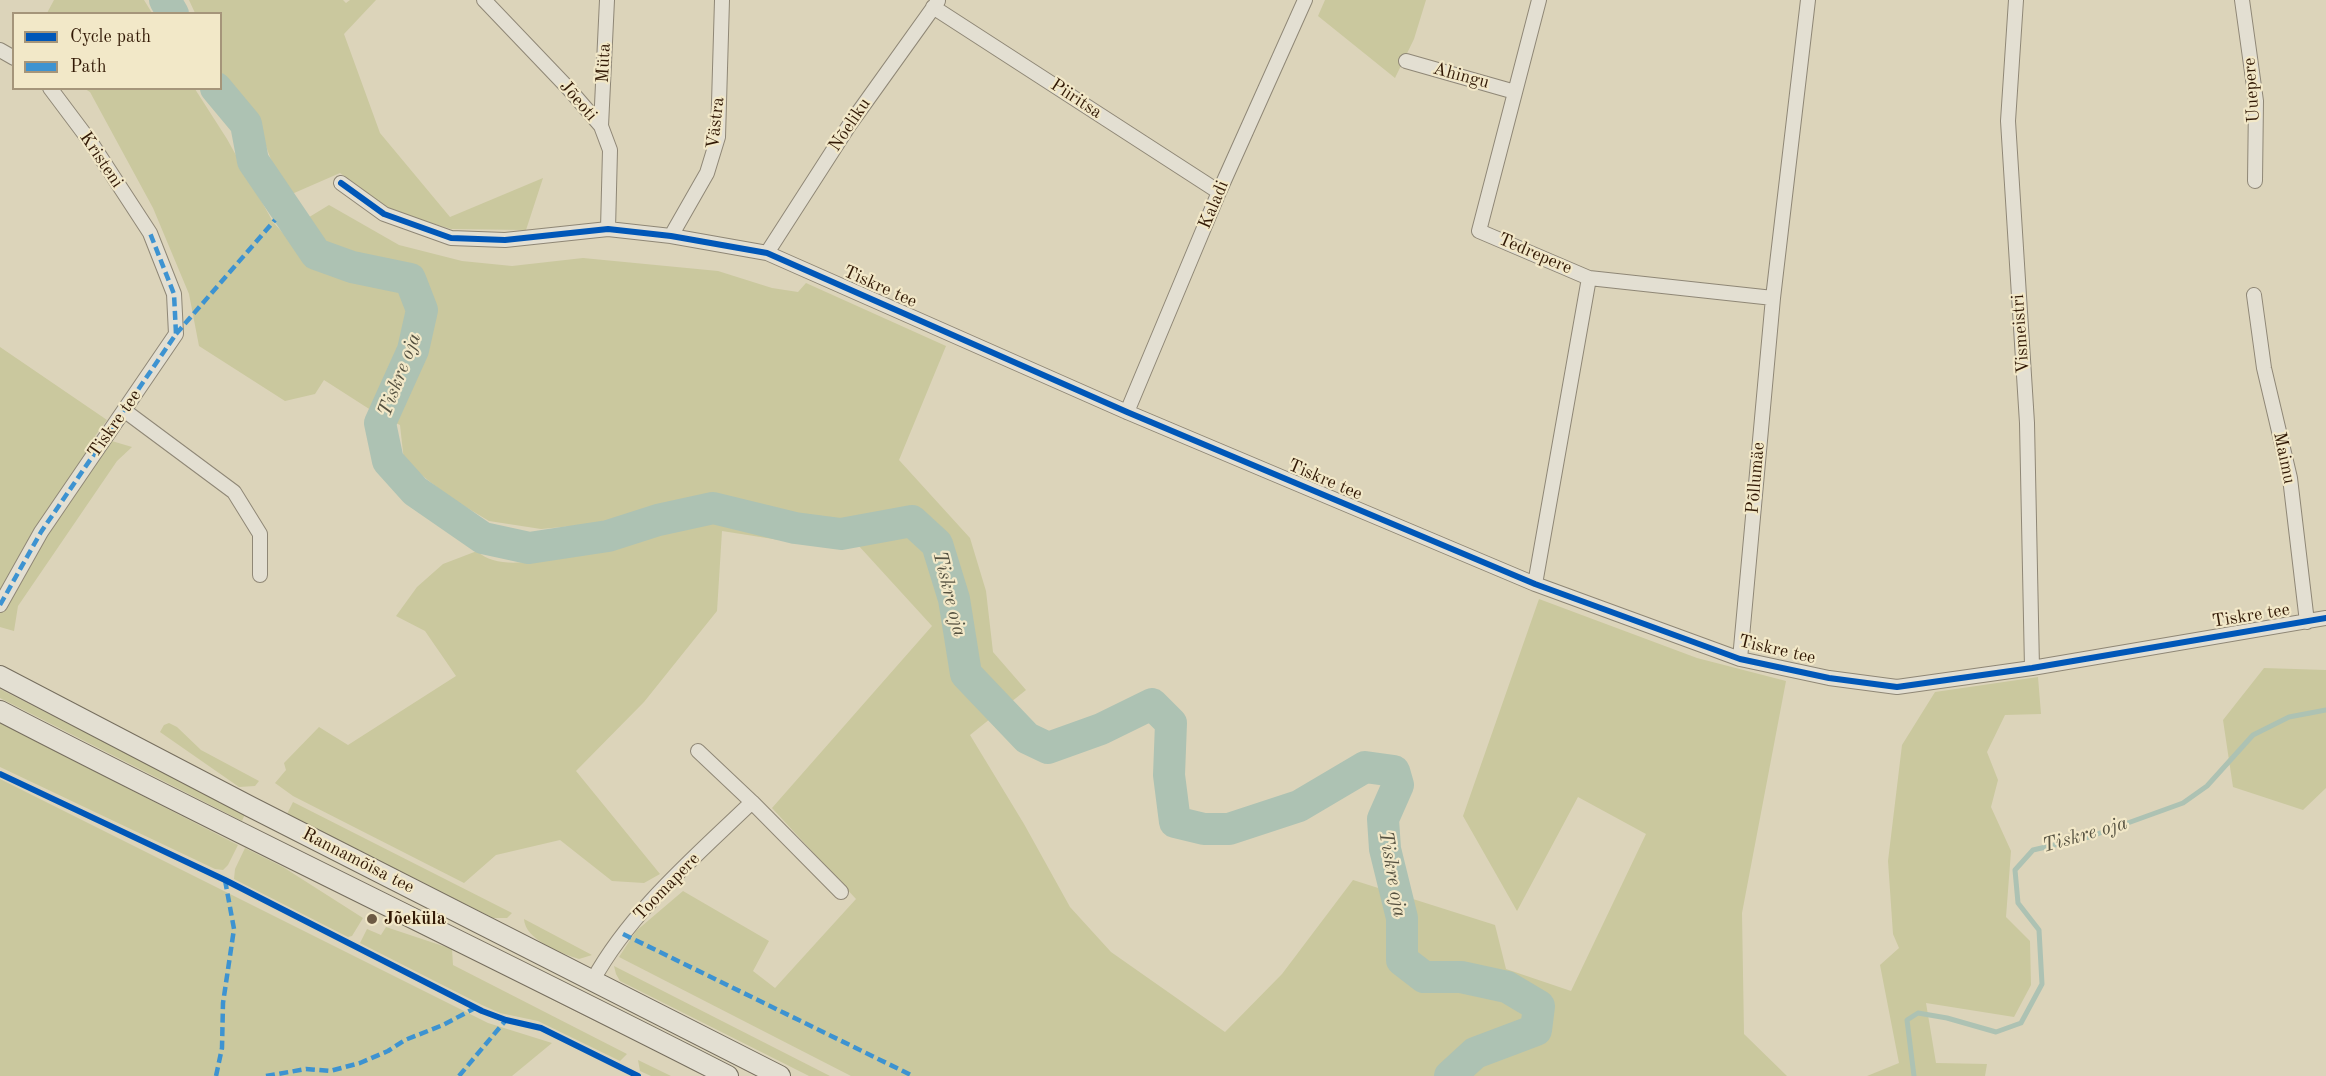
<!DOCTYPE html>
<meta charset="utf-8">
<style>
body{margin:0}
#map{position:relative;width:2326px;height:1076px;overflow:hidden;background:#dcd4ba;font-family:"Old Standard TT",serif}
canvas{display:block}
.legend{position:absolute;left:12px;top:12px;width:210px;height:78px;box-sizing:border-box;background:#f2e8c8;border:2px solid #a5957a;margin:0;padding:8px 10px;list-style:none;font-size:18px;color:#311804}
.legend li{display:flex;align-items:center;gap:12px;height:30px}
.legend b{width:30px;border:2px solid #a5957a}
</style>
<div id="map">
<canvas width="2326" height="1076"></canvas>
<ul class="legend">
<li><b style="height:8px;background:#0057b8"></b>Cycle path</li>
<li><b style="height:8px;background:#3d93d1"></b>Path</li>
</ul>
</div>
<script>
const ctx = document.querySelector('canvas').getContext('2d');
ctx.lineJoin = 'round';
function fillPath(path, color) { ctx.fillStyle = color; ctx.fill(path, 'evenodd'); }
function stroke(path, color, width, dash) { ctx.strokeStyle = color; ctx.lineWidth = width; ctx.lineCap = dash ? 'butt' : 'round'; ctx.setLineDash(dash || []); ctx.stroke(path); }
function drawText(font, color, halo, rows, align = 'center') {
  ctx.font = font + ' "Old Standard TT",serif'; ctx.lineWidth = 4.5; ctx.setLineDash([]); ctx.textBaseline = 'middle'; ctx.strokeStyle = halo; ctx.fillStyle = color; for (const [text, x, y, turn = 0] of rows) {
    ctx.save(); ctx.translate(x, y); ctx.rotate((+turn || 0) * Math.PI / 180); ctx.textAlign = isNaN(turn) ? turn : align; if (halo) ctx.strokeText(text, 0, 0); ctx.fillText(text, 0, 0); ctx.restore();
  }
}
fillPath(new Path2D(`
 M54 0H144L152 13H47Z
 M189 0H343L346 3 350 0H376L344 34 380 133 450 217 543 178 526 230 451 229 389 210 340 173 285 197 258 125 221 72 220 14 195 13Z
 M1325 0H1426L1414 39 1395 78 1318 16Z
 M85 89H195L227 139 273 222 283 233 329 205 399 245 462 261 512 266 583 258 718 271 772 288 798 292 806 283 946 346 899 460 970 538 986 591 993 652 1026 690 970 735 1024 824 1070 907 1111 952 1225 1032 1282 974 1353 880 1495 925 1506 969 1571 991 1646 834 1578 797 1517 911 1463 816 1539 599 1697 658 1786 681 1742 913 1744 1034 1787 1076H851L619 957 636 931 683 891 769 941 753 971 775 988 856 899 772 808 932 626 858 545 837 549 722 531 717 611 644 702 576 771 660 874 644 883 612 881 560 840 496 855 464 883 293 796 275 783 286 770 284 763 319 727 348 745 456 676 425 631 396 616 417 587 443 564 477 551C499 573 549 558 576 553L594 524 541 529 489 521 449 497 404 461 400 425 377 414 324 380 315 394 285 401 199 346 189 294 153 208 90 92Z
 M0 347 107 420 95 436 132 447 117 461 18 606 14 631 0 627Z
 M2264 668 2326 670V788L2303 810 2233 787 2223 720Z
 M2038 677 2041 714 2005 715 1987 752 1998 780 1991 807 2011 851 2006 917 2030 941 2031 985 2014 1017 1926 1003 1936 1063 1987 1064 1985 1076H1867L1899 1063 1880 965 1899 948 1893 934 1888 861 1902 745 1935 692Z
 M0 689 245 814 242 821 0 698Z
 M0 723 238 845 228 865 223 870 215 869 0 767Z
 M169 723 177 727 201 750 259 781 255 786 239 787 160 732 164 725Z
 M0 779 488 1023 552 1043 512 1076H0Z
 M293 802 512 913 507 918H493L287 814Z
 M245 848 283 867 363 918 352 936 348 937 234 879 235 869Z
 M524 919 592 955 579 959C561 953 525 940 524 919Z
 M386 927 452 949 453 965 627 1054 620 1061 538 1021 500 1013 482 1005 360 943 367 929 381 935Z
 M614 966 830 1076H809L620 981 616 974Z
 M638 1060 671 1076H651L640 1071Z`), '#cac89e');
stroke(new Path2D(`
 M1914 1076 1907 1020 1918 1013 1947 1018 1996 1032 2021 1023 2042 984 2039 930 2018 903 2015 870 2033 850 2089 837 2183 803 2207 786 2253 735 2289 717 2326 710`), '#adc2b3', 5);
stroke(new Path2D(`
 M165 0 173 14
 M216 88 246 124 253 161 316 254 352 267 410 279 422 310 413 350 380 423 388 461 415 491 483 538 529 548 608 536 658 520 713 508 795 528 841 534 912 521 937 544 954 599 966 674 1027 738 1048 748 1101 729 1152 704 1171 723 1169 775 1175 822 1204 829H1229L1299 806 1365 767 1394 771 1398 785 1383 819 1385 849 1402 918V960L1424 977H1461L1507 987 1539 1006 1536 1030 1475 1053 1450 1076`), '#adc2b3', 32);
const street = new Path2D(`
 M484 0 569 89 601 126 610 150 608 229
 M2016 0 2008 121 2027 423 2032 668
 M2242 0 2256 101 2255 181
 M933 7 1219 192
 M0 50 14 58
 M1406 61 1515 92
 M601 126 607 0
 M341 183 384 214 451 238 505 240 608 229 671 236 767 253 1127 412 1535 584 1740 659 1829 678 1897 687 2032 668 2326 618
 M671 236 707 173 718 137 722 0
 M767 253 850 124 938 1
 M1589 278 1773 298
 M2254 295 2264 368 2290 478 2307 622
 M125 411 234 492 260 534V575
 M1127 412 1219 192 1305 0
 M1535 584 1589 278 1479 231 1539 0
 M0 605 41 532 176 334 174 294 150 233 92 144 50 88
 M1740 659 1773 298 1808 0
 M752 802 841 892
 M593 980C631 911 695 857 752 802L698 751`);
const secondary = new Path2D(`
 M0 676 251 807 780 1076
 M0 711C241 836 486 952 728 1076`);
stroke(street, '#8f8776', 16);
stroke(secondary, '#766e5e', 22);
stroke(street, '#e3dfd2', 14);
stroke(secondary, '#e3dfd2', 20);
stroke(new Path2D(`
 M176 334 275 220
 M0 605 41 532 176 334 174 294 150 233
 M623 934 913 1076
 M216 1076 222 1048 223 1003 234 929 225 880
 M266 1076 306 1069 330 1071 360 1063 388 1051 405 1040 443 1025 475 1008
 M459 1076 506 1020`), '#3d93d1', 4.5, [9, 4.5]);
stroke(new Path2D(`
 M341 183 384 214 451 238 505 240 608 229 671 236 767 253 1127 412 1535 584 1740 659 1829 678 1897 687 2032 668 2326 618
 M0 774 225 880 482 1011 506 1020 541 1028 638 1076`), '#0057b8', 6);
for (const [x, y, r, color] of [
 [372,919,6,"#6d5a44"]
]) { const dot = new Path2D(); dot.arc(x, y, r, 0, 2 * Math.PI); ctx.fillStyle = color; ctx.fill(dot); stroke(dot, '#f2e8c8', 2); }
drawText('18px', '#311804', '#f2e8c8', [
 ["Müta",604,63,-87],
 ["Ahingu",1461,76,15],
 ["Uuepere",2252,90,-94],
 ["Piiritsa",1076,99,33],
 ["Jõeoti",578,101,49],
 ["Västra",716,123,-84],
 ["Nõeliku",850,125,-56],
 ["Kristeni",101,160,56],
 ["Kaladi",1214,205,-67],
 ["Tedrepere",1535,254,23],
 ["Tiskre tee",880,287,24],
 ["Vismeistri",2021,334,-94],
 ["Tiskre tee",115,424,-55],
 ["Maimu",2284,458,78],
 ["Põllumäe",1756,478,-85],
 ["Tiskre tee",1325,480,23],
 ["Tiskre tee",2251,616,-9],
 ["Tiskre tee",1777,650,13],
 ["Rannamõisa tee",358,861,27],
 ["Toomapere",667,887,-46]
]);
drawText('bold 18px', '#311804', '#f2e8c8', [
 ["Jõeküla",384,919]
], 'left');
drawText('italic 20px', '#555140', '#f2e8c8', [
 ["Tiskre oja",400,375,-69],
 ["Tiskre oja",949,594,76],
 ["Tiskre oja",2085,835,-16],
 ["Tiskre oja",1392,874,80]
]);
</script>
